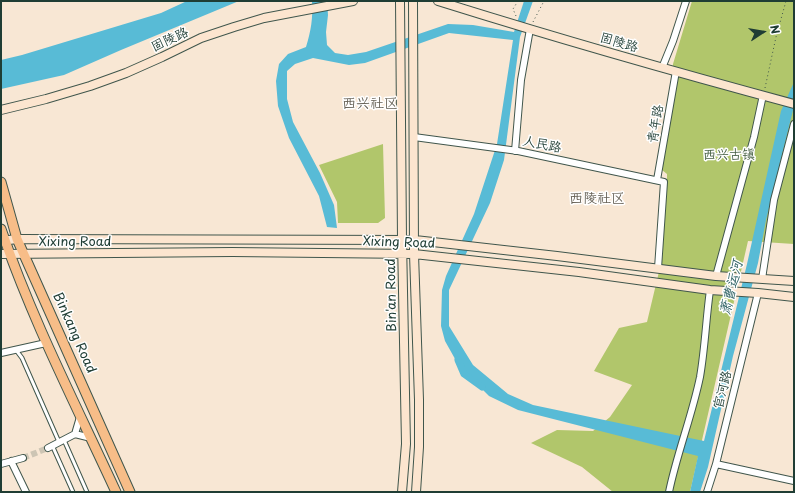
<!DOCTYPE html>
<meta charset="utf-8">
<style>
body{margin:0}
#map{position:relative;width:795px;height:493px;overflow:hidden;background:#f8e7d4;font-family:"Playpen Sans",sans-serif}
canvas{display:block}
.frame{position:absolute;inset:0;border:2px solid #1f3d34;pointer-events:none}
.north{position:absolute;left:743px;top:12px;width:40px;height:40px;-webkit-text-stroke:3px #fff;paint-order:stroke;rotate:78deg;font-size:11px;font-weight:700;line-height:16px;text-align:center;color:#1f3d34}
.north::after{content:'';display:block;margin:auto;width:14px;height:18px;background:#1f3d34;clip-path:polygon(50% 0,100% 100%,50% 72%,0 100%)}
</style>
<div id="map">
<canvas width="795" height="493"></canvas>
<div class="frame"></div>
<div class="north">N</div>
</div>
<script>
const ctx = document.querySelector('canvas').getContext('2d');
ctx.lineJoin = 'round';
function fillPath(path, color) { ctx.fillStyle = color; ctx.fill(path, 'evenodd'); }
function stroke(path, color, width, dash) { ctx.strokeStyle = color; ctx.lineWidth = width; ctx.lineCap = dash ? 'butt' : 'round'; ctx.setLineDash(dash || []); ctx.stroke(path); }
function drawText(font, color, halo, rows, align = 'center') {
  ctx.font = font + ' "Playpen Sans","LXGW WenKai TC",sans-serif'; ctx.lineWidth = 3; ctx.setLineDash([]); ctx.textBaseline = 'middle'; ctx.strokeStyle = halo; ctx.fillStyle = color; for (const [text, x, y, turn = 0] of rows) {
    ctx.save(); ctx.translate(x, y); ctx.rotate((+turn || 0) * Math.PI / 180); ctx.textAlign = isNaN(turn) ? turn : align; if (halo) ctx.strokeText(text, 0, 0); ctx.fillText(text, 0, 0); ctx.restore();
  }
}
fillPath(new Path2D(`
 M692 1H794V244L748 241 690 492H613L582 467 531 443 557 430 593 431 610 417 632 385 594 371 619 328 647 322 662 259 667 180V174L662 170 666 134 673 64Z
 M383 144 385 218 378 223H338L337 202 319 165Z`), '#b1c66b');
fillPath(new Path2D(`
 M187 1H239L121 50 64 75 1 89V60L22 55 161 13Z
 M312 1H327L328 15 326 32 327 45 335 53 348 55 366 52 448 24 473 25 514 32 524 1H533L520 37 504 160 490 203 449 290V326L473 365 508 394 533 405 704 441 747 264 781 111 794 82V106L766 220 758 263 733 356 708 467 700 492H690L698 456 518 410 489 396 459 366 445 341 441 326 442 290 446 276 474 214 497 144 513 40 449 33 365 63 349 65 313 58 295 64 287 71V99L293 122 320 173 334 205 337 228 327 227 319 196 289 138 278 106 276 81 279 64 288 54 306 47C311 30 313 19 312 1Z`), '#58bbd6');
stroke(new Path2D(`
 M458 360 464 374 482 387`), '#58bbd6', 7);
stroke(new Path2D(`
 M23 458 48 448`), '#cdc5b4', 6, [6, 3]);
const lane = new Path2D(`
 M16 350 22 358 59 442
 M64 440 87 492
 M52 445 73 492`);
const street = new Path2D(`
 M662 68 673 41 686 1
 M414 137 518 151 664 182 658 268
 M515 151 521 80 530 29
 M657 180 676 71
 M716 276 754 137 763 95
 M762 279 774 200 794 124
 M1 353 46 343
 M75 434 80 417
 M48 448 75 434 91 438
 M11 461 26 492
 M1 464 23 458
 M716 464 794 481
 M669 492C677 453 692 416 700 377 705 348 706 319 710 290
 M707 492 716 464 758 293`);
const secondary = new Path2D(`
 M400 1 402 240 406 444 402 492
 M413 1 414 254 419 400V447L416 492
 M438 1C556 38 675 72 794 104
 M1 110 46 99 90 86 126 73 162 57 201 38 234 27 264 18 353 1
 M1 241 17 239 415 240 557 256 716 276 794 281
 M1 254 232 252 414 254 579 272 710 290 758 293 794 297`);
const primary = new Path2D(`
 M1 182 17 239 130 492
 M1 229C32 320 76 405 116 492`);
stroke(lane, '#40564c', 5);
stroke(street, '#40564c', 8);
stroke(secondary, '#40564c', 10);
stroke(primary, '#40564c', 11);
stroke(new Path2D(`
 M516 16 513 9 518 1
 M533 22 544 1
 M765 88 776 37 786 1`), '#40564c', 1, [1, 3]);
stroke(lane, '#fff', 3);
stroke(street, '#fff', 6);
stroke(secondary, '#fce5cf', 8);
stroke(primary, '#f7bd88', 9);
drawText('13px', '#1f3d34', '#fff', [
 ["固陵路",170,40,-25],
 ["固陵路",619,43,16],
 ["青年路",656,124,-80],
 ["人民路",542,145,11],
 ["Xixing Road",75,242],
 ["Xixing Road",399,243,2],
 ["Bin'an Road",392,295,-91],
 ["Binkang Road",74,333,66],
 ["官河路",723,390,-76]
]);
drawText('13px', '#445f42', '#fff', [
 ["西兴古镇",729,155]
]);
drawText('14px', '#666156', '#fff', [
 ["西兴社区",370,104],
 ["西陵社区",597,199]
]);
drawText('italic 14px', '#306365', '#fff', [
 ["萧曹运河",732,288,-76]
]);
</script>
